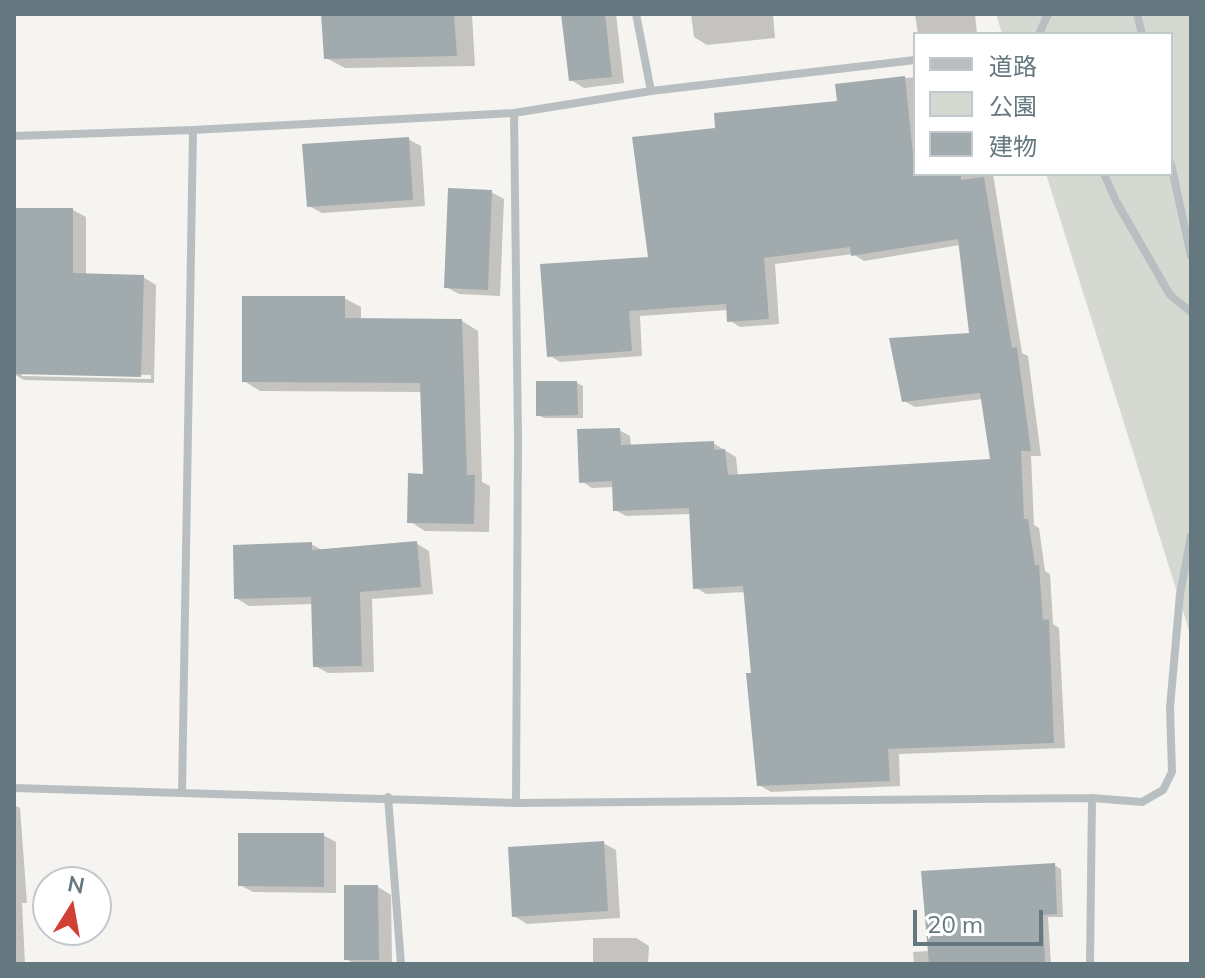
<!DOCTYPE html>
<meta charset="utf-8">
<style>
body{margin:0}
#map{position:relative;width:1205px;height:978px;overflow:hidden;background:#f5f4f1;font-family:Mulish,"Noto Sans JP",sans-serif}
canvas{display:block}
.frame{position:absolute;inset:0;border:16px solid #66787f;pointer-events:none}
.legend{position:absolute;left:913px;top:32px;width:260px;height:144px;box-sizing:border-box;background:#fff;border:2px solid #c2c9cc;margin:0;padding:10px 14px;list-style:none;font-size:24px;color:#66787f}
.legend li{display:flex;align-items:center;gap:16px;height:40px}
.legend b{width:40px;border:2px solid #c2c9cc}
.north{position:absolute;left:32px;top:866px;width:80px;height:80px;box-sizing:border-box;background:#fff;border:2px solid #c2c9cc;border-radius:50%;rotate:11deg;font-size:22px;font-weight:700;line-height:32px;text-align:center;color:#66787f}
.north::after{content:'';display:block;margin:auto;width:28px;height:36px;background:#d24034;clip-path:polygon(50% 0,100% 100%,50% 72%,0 100%)}
.scale{position:absolute;left:913px;top:910px;width:130px;height:36px;box-sizing:border-box;border:4px solid #66787f;border-top:0;padding-left:10px;font-size:24px;line-height:28px;white-space:nowrap;color:#66787f;-webkit-text-stroke:6px #fff;paint-order:stroke}
</style>
<div id="map">
<canvas width="1205" height="978"></canvas>
<div class="frame"></div>
<ul class="legend">
<li><b style="height:10px;background:#b9bfc1"></b>道路</li>
<li><b style="height:22px;background:#d5d9d1"></b>公園</li>
<li><b style="height:22px;background:#a1abae"></b>建物</li>
</ul>
<div class="north">N</div>
<div class="scale">20 m</div>
</div>
<script>
const ctx = document.querySelector('canvas').getContext('2d');
ctx.lineJoin = 'round';
function fillPath(path, color) { ctx.fillStyle = color; ctx.fill(path, 'evenodd'); }
function stroke(path, color, width, dash) { ctx.strokeStyle = color; ctx.lineWidth = width; ctx.lineCap = dash ? 'butt' : 'round'; ctx.setLineDash(dash || []); ctx.stroke(path); }
fillPath(new Path2D(`
 M996 14H1191V637L1046 174H1171V34H1002Z`), '#d5d9d1');
fillPath(new Path2D(`
 M323 14H472L475 66 345 68 326 58Z
 M563 14H616L624 83 584 88 571 80Z
 M691 14H773L775 38 707 45 694 37Z
 M915 14H975L977 34H918Z
 M915 77V174H993L1022 353 1028 356 1041 456H1031L1034 525 1039 528 1045 571 1050 574 1053 624 1059 628 1065 748 899 754 900 786 771 792 759 785 746 592 706 594 695 587 691 514 626 516 615 510 614 487 592 488 581 481 619 430 630 436 631 447 713 443 736 457 738 476 992 461 983 399 915 407 904 401 971 335 960 245 864 261 853 254 775 264 779 324 740 327 729 320 728 310 640 316 642 356 560 362 549 355 650 259 717 129 839 102 837 86Z
 M408 139 421 146 425 206 322 213 309 206Z
 M491 192 504 199 500 296 459 294 446 287Z
 M14 210H73L86 217V275L143 277 156 285 154 383 24 380 14 374ZM22 372 151 375V379L22 376Z
 M344 298 361 307V320L462 321 478 331 482 482 490 486 489 532 425 531 409 521 425 476 422 392 260 391 244 381Z
 M577 383 583 386V418H544L538 415Z
 M416 543 429 551 433 594 372 599 374 672 328 673 315 666 313 604 249 606 236 598 311 544 324 551Z
 M14 805 20 808 27 903H22L25 964H14Z
 M323 835 336 842V893L253 892 240 885Z
 M603 843 616 850 620 918 527 924 514 916Z
 M1054 865 1061 869 1063 917H1048L1051 964H914L913 952 930 951Z
 M378 887 391 895 392 964H355L346 959Z
 M593 938H636L649 946 648 964H593Z`), '#0003');
fillPath(new Path2D(`
 M321 14H454L457 56 324 59Z
 M561 14H605L612 77 569 81Z
 M905 76 915 174H961V180L984 177 1012 348 1017 347 1031 451H1021L1024 519H1028L1035 565H1039L1043 620 1049 619 1054 743 888 749 890 781 757 786 746 673H751L743 586 693 589 689 508 613 511 612 481 579 483 577 429 620 428 621 445 714 441V450L725 449 728 475 990 459 980 393 902 402 889 338 969 333 958 239 851 256 850 247 764 258 769 319 727 322 726 304 629 311 632 351 547 357 540 264 648 257 632 137 715 128 714 113 837 101 835 84Z
 M409 137 413 200 307 207 302 144Z
 M448 188 492 190 488 290 444 288Z
 M14 208H73V273L144 275 141 377 14 374Z
 M242 296H345V318L462 319 467 475H475L474 524 407 523 408 473 423 474 420 383 242 382Z
 M536 381H577L578 415 536 416Z
 M417 541 421 587 360 592 362 666 313 667 311 597 234 599 233 545 312 542V550Z
 M238 833H324V887L238 886Z
 M604 841 608 911 512 917 508 847Z
 M1055 863 1057 914 1043 915 1045 964H929L921 871Z
 M344 885H378L379 960H344Z`), '#a1abae');
stroke(new Path2D(`
 M636 14 651 91
 M1137 14 1142 34
 M1039 34 1048 14
 M514 113 518 439 516 803
 M14 136 193 130 514 113 651 91 915 60
 M1171 164 1191 256
 M1104 174 1116 201 1170 295 1191 312
 M14 788 516 803 1092 798 1142 802 1163 790 1172 772 1170 708 1180 594 1191 536
 M182 793 193 130
 M388 797 401 964
 M1090 964 1092 798`), '#b9bfc1', 8);
</script>
